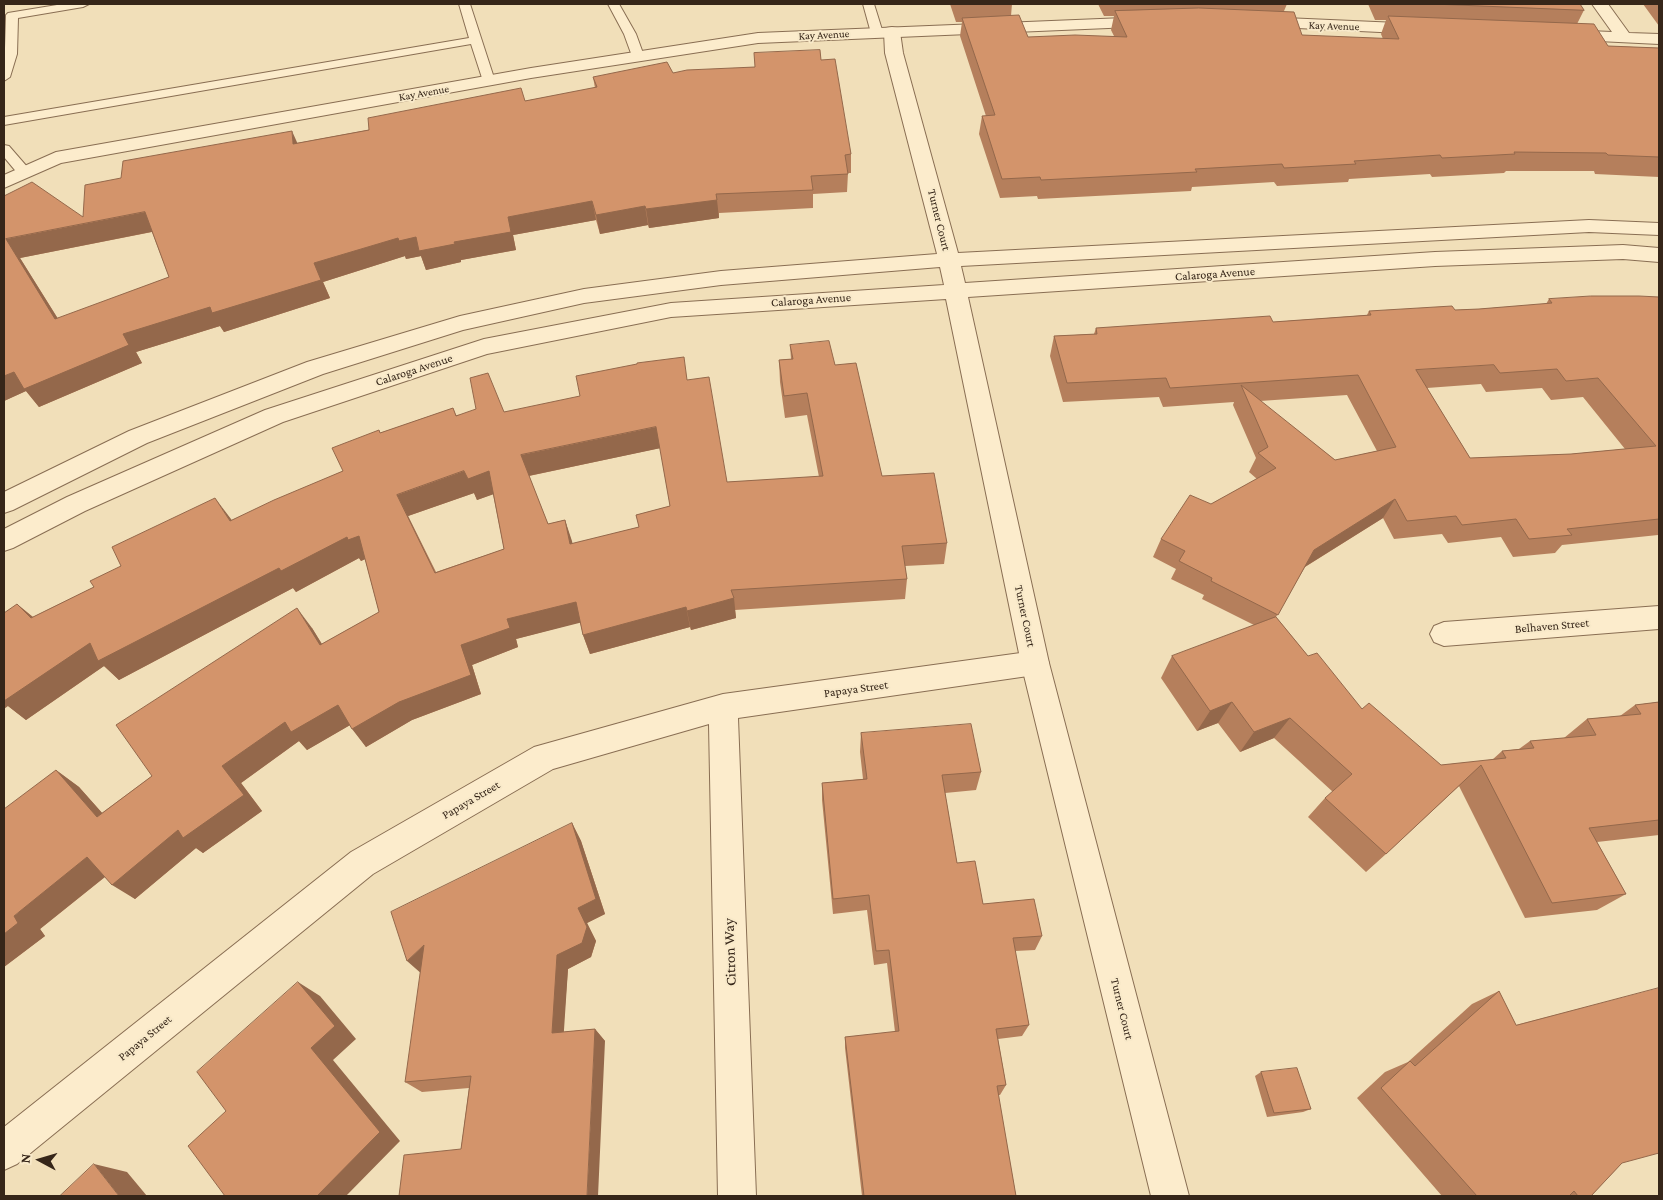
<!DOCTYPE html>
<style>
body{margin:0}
#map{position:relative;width:1663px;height:1200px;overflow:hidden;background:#f1dfb9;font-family:"Crimson Pro",serif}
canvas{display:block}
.frame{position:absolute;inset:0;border:5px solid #362619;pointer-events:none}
.north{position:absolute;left:15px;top:1135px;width:50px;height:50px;-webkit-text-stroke:4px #f8e9c9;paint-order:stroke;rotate:276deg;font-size:14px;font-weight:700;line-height:20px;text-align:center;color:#362619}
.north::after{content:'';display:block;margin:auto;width:18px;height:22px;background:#362619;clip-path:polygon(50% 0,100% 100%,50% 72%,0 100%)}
</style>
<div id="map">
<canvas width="1663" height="1200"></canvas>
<div class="frame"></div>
<div class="north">N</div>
</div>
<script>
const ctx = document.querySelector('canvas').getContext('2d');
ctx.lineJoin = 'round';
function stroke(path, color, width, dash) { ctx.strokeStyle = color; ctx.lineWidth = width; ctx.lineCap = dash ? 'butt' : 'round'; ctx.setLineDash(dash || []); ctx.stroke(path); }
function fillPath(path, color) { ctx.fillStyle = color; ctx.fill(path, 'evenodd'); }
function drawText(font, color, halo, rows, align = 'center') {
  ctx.font = font + ' "Crimson Pro",serif'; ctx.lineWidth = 4; ctx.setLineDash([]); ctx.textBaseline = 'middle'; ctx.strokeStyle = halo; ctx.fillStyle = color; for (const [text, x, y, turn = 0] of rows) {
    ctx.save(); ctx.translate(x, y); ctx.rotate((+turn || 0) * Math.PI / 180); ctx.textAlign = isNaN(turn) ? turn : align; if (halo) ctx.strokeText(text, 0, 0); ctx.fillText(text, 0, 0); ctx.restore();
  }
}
const service = new Path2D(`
 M63 4H89L83 7 18 18 17 54 10 77 4 81 6 15 8 13Z
 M459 4H470L495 81 493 84 489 85 483 81 471 44 4 125V117L469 38Z
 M608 4H619L636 34 644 56 642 59H634L632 56 624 34Z
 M863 4H874L883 33 881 35H873L871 33Z
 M4 145 9 146 29 169 31 172 29 175H19L4 157Z`);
const minor = new Path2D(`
 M1592 4H1608L1629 33 1659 34V44L1558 39 1555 35 1558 31 1564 30 1612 32Z
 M1149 17 1155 18 1157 22 1155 26 758 43 531 78 61 163 4 188V175L56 152 531 68 758 33Z
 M1262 17 1421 24 1427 25 1429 29 1427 33 1421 34 1256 26 1254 22 1256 18Z
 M1659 606V629L1444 646 1434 642 1430 634 1434 626 1444 622Z
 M1035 651 1045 654 1049 663 1045 672 1035 675 738 718 756 1196H718L709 724 553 769 373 874 17 1164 4 1170V1127L351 852 534 747 723 694Z`);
const tertiary = new Path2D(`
 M892 27 898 28 900 32 903 53 958 253 1589 220 1659 223V235L1589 232 961 266 965 283 1435 252 1623 245 1659 248V262L1623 259 1435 266 968 297 1049 663 1189 1196H1151L1021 663 946 299 671 317 487 354 283 422 85 511 13 548 4 551V529L67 497 265 410 484 339 671 303 944 285 940 267 721 285 584 303 463 330 323 374 147 443 13 510 4 513V492L129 431 307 362 460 316 584 289 721 271 937 254 885 53 884 32 886 28Z`);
stroke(service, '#896e53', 2);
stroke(minor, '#896e53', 2);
stroke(tertiary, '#896e53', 2);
fillPath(service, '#fceccc');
fillPath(minor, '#fceccc');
fillPath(tertiary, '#fceccc');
fillPath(new Path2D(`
 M950 4H1012L1011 16 1028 37 1114 36 1111 30 1114 16H1104L1098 4H1287L1284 11 1302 35 1383 39 1381 34 1386 20H1375L1368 4H1580L1584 10 1577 24 1608 46 1659 48V177L1595 174 1594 171H1506L1504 173 1432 177 1430 174 1349 179 1348 182 1277 186 1274 182 1192 187 1191 191 1038 199 1037 196 1000 198 979 134 982 116H986L960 36 962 22H956Z
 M1643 4H1659V26Z
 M821 60 851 154V173H848L847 192 813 194V208L719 213V218L649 228 648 225 600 234 596 220 513 235 516 250 461 260V262L426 270 421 256 406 259 405 256 323 282 330 298 224 332 220 326 136 352 142 363 39 407 26 391 4 401V196L83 217 121 178 297 143 595 88 593 77 673 73 755 67ZM152 232 169 277 58 319 20 258Z
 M1659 297V537L1658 535 1562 545 1555 553 1513 557 1501 537 1448 543 1442 534 1394 539 1383 518 1305 567 1276 617 1308 656 1362 709 1441 765 1492 760 1502 751 1519 749 1530 741 1564 738 1587 719 1620 716 1635 705 1659 702V835L1597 842 1626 894 1597 910 1525 918 1459 786 1386 854 1366 872 1308 817 1325 798 1333 792 1274 738 1240 752 1218 723 1197 731 1161 678 1172 656 1254 625 1202 599 1204 595 1171 579 1176 569 1153 557 1161 539 1211 504 1257 479 1249 472 1256 458 1233 405 1234 402 1163 407 1159 397 1063 402 1050 356 1054 336 1094 334 1096 328 1273 322 1367 315 1369 311 1455 310 1479 309 1546 304 1549 299ZM1481 384 1486 392 1542 388 1551 400 1583 397 1625 449 1571 454 1470 458 1427 388ZM1347 395 1377 451 1335 460 1260 401Z
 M790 345 835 365 882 476 947 543 944 564 905 566 907 579 905 599 735 610 736 618 691 630 690 627 590 654 583 635 580 622 516 639 518 647 472 665 481 694 412 720 366 747 350 725 307 750 299 741 241 783 262 811 203 853 196 848 135 899 105 877 40 929 45 936 4 967 56 770 79 787 102 813 152 776 312 628 322 644 379 612 365 559 361 561 359 558 296 592 293 588 119 680 104 666 26 720 8 706 17 604 33 617 94 587 121 566 232 520 343 471 380 433 453 408 456 415 504 412 687 380 727 482 819 477 807 415 785 418 780 382 779 360 791 359ZM660 448 670 506 636 515 639 527 572 544 565 520 548 524 529 476ZM474 493 477 500 493 494 504 549 436 572 408 516Z
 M861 733 981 772 976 790 945 793 957 863 983 904 1042 936 1035 950 1015 951 1029 1025 1022 1036 998 1039 1006 1085 1000 1095H998L1016 1196H862L845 1048V1037L895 1032 887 963 874 965 867 910 833 914 822 800V783L863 779 860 752Z
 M572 823 581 841 605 914 587 923 596 941 591 957 568 969 563 1032 595 1029 605 1041 461 1149 469 1088 422 1092 405 1082Z
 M1499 991 1516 1025 1622 1163 1591 1196H1442L1357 1098 1385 1072 1408 1062 1472 1004Z
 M1261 1072 1311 1109 1303 1112 1267 1117 1255 1076Z`), '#b57f5c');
fillPath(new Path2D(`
 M292 131 300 149 293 144Z
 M717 200 719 218 649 228 646 209Z
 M592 201 596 220 513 235 516 250 461 260V262L426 270 421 256 406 259 405 256 323 282 330 298 224 332 220 326 136 352 142 363 39 407 26 391 4 401V376L14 372 123 334 314 263 398 238 416 237 454 242 508 217Z
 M645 206 648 225 600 234 596 215Z
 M145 212 156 231 20 258 70 338 55 319 6 239Z
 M656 427 661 448 528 476 521 455Z
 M464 471H489L497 493 477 500 474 493 408 516 446 593 397 495Z
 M215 498 231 519 245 542 230 521Z
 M1395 499 1383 518 1303 568 1314 550Z
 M565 520 572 541 577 565 570 544Z
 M359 536 372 556 361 561 359 558 296 592 293 588 119 680 104 666 26 720 8 706 4 709V697L90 643 279 568 347 537Z
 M734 598 736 618 691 630 687 611Z
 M576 602 583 622 516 639 518 647 472 665 481 694 412 720 366 747 352 729 461 645 507 619Z
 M17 604 40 623 31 618Z
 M686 607 690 627 590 654 583 635Z
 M297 608 312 628 334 664 320 645Z
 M1232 702 1218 723 1197 731 1210 711Z
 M338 705 352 724 307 750 299 741 241 783 262 811 203 853 196 848 135 899 112 885 222 766 285 722Z
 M1290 718 1274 738 1240 752 1254 732Z
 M56 770 79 787 120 833 97 817Z
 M572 823 581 841 605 914 587 923 596 941 591 957 568 969 563 1045 552 1033 557 955 578 908Z
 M87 857 111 872 40 929 45 936 4 967V934L14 916Z
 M424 945 423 975 407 961Z
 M298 982 320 996 356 1039 333 1060 400 1141 346 1196H317L311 1048Z
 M595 1029 605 1041 598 1196H587Z
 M94 1164 127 1172 147 1196H119Z`), '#94684b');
const building = new Path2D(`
 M1433 4H1580L1584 10Z
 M1199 8 1294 12 1302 35 1399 39 1388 16 1594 24 1608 46 1659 48V157L1608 155 1606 153 1514 152 1515 154 1442 158 1440 155 1354 161 1356 164 1284 168 1282 164 1195 169 1197 172 1041 180 1040 177 1002 179 982 116 995 115 962 18 1019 15 1028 37 1075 35 1127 37 1115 11Z
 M820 50 821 60 835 59 851 154 845 155 848 174 811 176 813 190 716 194 717 200 646 209 645 206 596 215 592 201 508 217 511 232 454 242 455 244 419 251 416 237 399 241 398 238 314 263 321 280 212 313 210 307 123 334 129 345 24 389 14 372 4 376V196L32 182 83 217 85 185 121 178 123 161 292 131 293 144 369 130 368 118 521 88 525 101 597 87 593 77 667 62 673 73 687 70 755 67 754 53ZM145 212 169 277 55 319 6 239Z
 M1591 296H1639L1659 297V519L1567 529 1572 535 1529 539 1516 519 1462 525 1456 516 1407 521 1395 499 1314 550 1278 615 1211 581 1212 578 1179 561 1185 551 1161 539 1190 495 1211 504 1276 468 1258 453 1268 447 1241 385 1335 460 1396 447 1358 375 1170 388 1166 378 1067 383 1054 336 1097 334 1096 328 1270 316 1273 322 1371 315 1369 311 1452 306 1455 310 1479 309 1552 303 1549 299ZM1494 365 1500 373 1557 369 1566 381 1598 378 1656 446 1571 454 1470 458 1416 370Z
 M829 341 835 365 856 363 882 476 934 473 947 543 902 546 907 579 731 590 734 598 687 611 686 607 583 635 576 602 507 619 510 628 461 645 471 675 399 702 352 729 338 705 291 732 285 722 222 766 244 795 183 838 178 830 112 885 87 857 14 916 18 923 4 934V809L56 770 97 817 152 776 116 725 297 608 320 645 379 612 359 536 348 540 347 537 281 571 279 568 98 661 90 643 4 701V613L17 604 31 618 94 587 90 581 121 566 112 547 215 498 230 521 274 500 343 471 332 448 379 430 380 433 453 408 456 416 476 409 470 378 488 373 504 412 580 396 576 376 637 364V363L684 357 687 380 709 377 727 482 823 476 807 393 784 396 779 360 793 359 790 345ZM656 427 670 506 636 515 639 527 570 544 565 520 548 524 521 455ZM464 471 468 479 489 471 504 549 435 573 397 495Z
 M1276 617 1308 656 1317 653 1362 709 1369 703 1441 765 1506 758 1502 751 1534 748 1530 741 1596 735 1587 719 1641 714 1635 705 1659 702V820L1589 828 1626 894 1552 903 1481 765 1386 854 1325 798 1352 774 1290 718 1254 732 1232 702 1210 711 1172 656Z
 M971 724 981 772 942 775 957 863 975 861 983 904 1034 899 1042 936 1013 938 1029 1025 996 1029 1006 1085 997 1086 1016 1196H864L845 1037 899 1031 889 950 876 951 869 895 833 899 822 783 867 779 861 733Z
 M572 823 596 899 578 908 587 927 582 943 557 955 552 1033 595 1029 587 1196H399L404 1155 461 1149 471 1076 405 1082 424 945 407 961 391 912Z
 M298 982 335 1026 311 1048 380 1132 317 1196H225L188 1146 226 1111 197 1072Z
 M1659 988V1153L1622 1163 1591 1196H1578L1574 1191 1569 1196H1477L1381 1088 1410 1061 1415 1066 1499 991 1516 1025Z
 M1297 1068 1311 1109 1274 1113 1261 1072Z
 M94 1164 119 1196H60Z`);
fillPath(building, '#d3946b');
stroke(building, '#94684b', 1);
drawText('11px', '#362619', '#f8e9c9', [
 ["Kay Avenue",1334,26,2],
 ["Kay Avenue",824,35,-3],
 ["Kay Avenue",424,93,-10]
]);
drawText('12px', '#362619', '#f8e9c9', [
 ["Turner Court",939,220,76],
 ["Calaroga Avenue",1215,274,-4],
 ["Calaroga Avenue",811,300,-4],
 ["Calaroga Avenue",414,370,-18],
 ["Turner Court",1025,616,78],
 ["Belhaven Street",1552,626,-5],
 ["Papaya Street",856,689,-8],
 ["Papaya Street",471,800,-30],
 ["Turner Court",1122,1009,76],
 ["Papaya Street",145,1038,-39]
]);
drawText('15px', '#362619', '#f8e9c9', [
 ["Citron Way",730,952,-92]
]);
</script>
